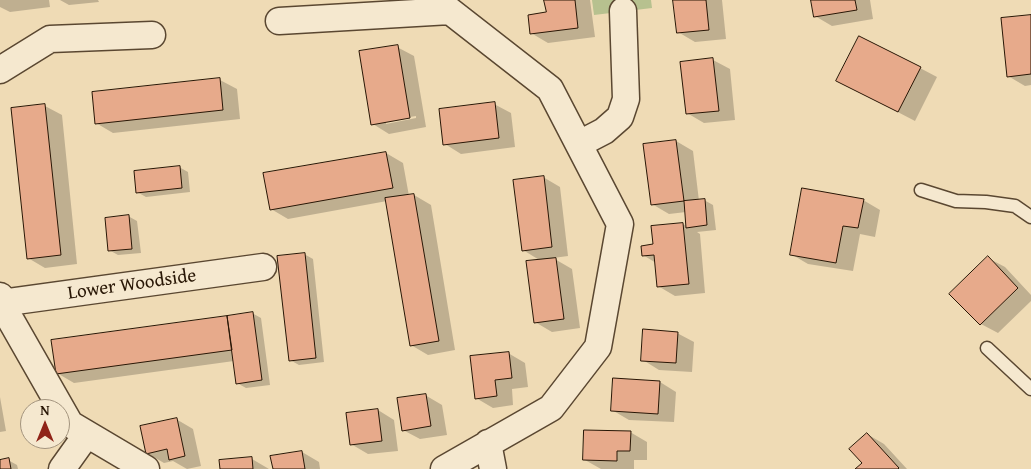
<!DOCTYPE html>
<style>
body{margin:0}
#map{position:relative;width:1031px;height:469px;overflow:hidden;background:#efdbb5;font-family:"Gentium Book Plus",serif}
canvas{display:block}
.north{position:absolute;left:20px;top:399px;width:50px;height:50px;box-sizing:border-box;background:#f5e8cf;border:1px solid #a3947e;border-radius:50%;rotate:0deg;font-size:14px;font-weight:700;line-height:20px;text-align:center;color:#281605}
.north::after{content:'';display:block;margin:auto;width:18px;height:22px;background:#8f2418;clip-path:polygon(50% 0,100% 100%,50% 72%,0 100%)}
</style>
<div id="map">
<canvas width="1031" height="469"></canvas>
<div class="north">N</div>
</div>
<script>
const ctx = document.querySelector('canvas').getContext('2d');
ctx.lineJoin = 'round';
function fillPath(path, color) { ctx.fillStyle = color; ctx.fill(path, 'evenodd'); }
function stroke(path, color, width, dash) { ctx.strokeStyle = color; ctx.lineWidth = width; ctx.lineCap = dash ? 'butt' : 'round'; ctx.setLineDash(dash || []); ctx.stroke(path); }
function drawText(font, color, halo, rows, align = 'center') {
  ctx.font = font + ' "Gentium Book Plus",serif'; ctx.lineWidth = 4; ctx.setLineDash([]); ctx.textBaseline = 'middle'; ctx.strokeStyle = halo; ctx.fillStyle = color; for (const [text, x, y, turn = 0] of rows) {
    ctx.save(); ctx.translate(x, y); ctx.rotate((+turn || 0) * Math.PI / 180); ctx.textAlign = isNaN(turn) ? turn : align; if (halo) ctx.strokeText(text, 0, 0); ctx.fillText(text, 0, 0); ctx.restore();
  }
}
fillPath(new Path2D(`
 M592 0H651L652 8 594 15Z`), '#b7c18f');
fillPath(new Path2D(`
 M0 0H49L50 7 10 12 0 7Z
 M60 0H98L99 2 69 5Z
 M546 0H590L595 37 548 43 531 33 547 13Z
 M675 0H722L726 39 695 42 678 32Z
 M813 0H870L873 19 832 26 815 16Z
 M1031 16V85L1025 86 1008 76Z
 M397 47 414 56 426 127 389 134 373 124ZM416 116V118L386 124V121Z
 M713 60 730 69 735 120 704 123 687 113Z
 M920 68 937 77 915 121 838 81Z
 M220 80 237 89 240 119 113 133 96 123Z
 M494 104 511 113 515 147 461 154 445 144Z
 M45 106 62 115 77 264 45 268 28 258Z
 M676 141 693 151 699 201 704 200 713 205 716 230 697 232 700 234 705 293 675 296 658 286 656 263 643 255 683 224 688 227 686 212 669 214 652 204Z
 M386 153 403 163 409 196 414 195 431 205 455 350 428 355 411 345 387 201 288 219 271 209Z
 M179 167 188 172 190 192 146 197 137 192Z
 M543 177 560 187 568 256 553 258 572 269 580 328 552 332 535 322 541 261 523 250Z
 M863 200 880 210 875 237 860 234 853 271 808 264 791 254Z
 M128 216 137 221 141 253 118 255 109 250Z
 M304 254 313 259 324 362 299 365 290 360Z
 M988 258 1005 267 1031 295V301L998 333 981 324Z
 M252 313 261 318 270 385 246 388 237 383 234 361 74 383 57 373Z
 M677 333 694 342 692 372 659 370 643 360Z
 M508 353 525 363 528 387 512 389 513 405 493 408 476 398Z
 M660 382 676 392 674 422 629 420 612 410Z
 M425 395 442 405 447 435 420 439 403 430Z
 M0 397 6 431 0 432Z
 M378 410 394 420 398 451 368 454 351 444Z
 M176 419 193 429 201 466 187 469 173 461 164 463 147 453Z
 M630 432 647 442V460H634V469H601L585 460Z
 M867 434 884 444 907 469H857L863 463Z
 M302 452 319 462 320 469H274Z
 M252 459 269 469H221Z
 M8 460 17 465 18 469H0V462Z`), '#0003');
const building = new Path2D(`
 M544 0H575L578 28 530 34 528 15 546 12Z
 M673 0H706L709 30 677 33Z
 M811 0H855L857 10 814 17Z
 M1031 15V74L1007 77 1001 18Z
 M859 36 921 67 898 112 836 81Z
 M398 45 410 118 371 125 359 51Z
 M713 58 719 111 686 114 680 62Z
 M220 78 223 110 95 124 92 92Z
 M495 102 499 138 443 145 439 109Z
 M45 104 61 255 27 259 11 108Z
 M676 140 684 201 651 205 643 144Z
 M386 152 393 188 270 210 263 173Z
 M180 166 182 188 136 193 134 171Z
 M544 176 552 247 522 251 513 180Z
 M802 188 864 199 858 228 843 226 836 263 790 255Z
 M414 194 439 341 410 346 385 198Z
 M705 199 707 225 686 228 684 201Z
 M129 215 132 249 108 251 105 218Z
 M683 223 689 284 657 287 654 255 642 256 641 246 653 244 651 226Z
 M305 253 316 358 289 361 277 256Z
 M988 256 1018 288 980 325 949 294Z
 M556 258 564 319 534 323 526 261Z
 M253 312 262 380 236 384 227 316Z
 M227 316 232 350 56 374 51 340Z
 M643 329 678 332 676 363 641 361Z
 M509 352 512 378 495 380 497 396 475 399 470 356Z
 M613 378 660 381 658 414 611 411Z
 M426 394 431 426 402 431 397 398Z
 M378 409 382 441 350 445 346 413Z
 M177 418 185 456 169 460 167 449 146 454 140 426Z
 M584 430 631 431 630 451H617V461L583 460Z
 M867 433 899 468 898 469H855L862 463 849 449Z
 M302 451 305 469H273L270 456Z
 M252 457 253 469H220L219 460Z
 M9 458 11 469H0V460Z`);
fillPath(building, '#e7aa8b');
stroke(building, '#281605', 1);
const lane = new Path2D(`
 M921 190 956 201 986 202 1015 206 1031 217
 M987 348 1031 389`);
const street = new Path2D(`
 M279 21 450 11 550 89 620 224 598 347 551 408 444 469
 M0 70 50 39 152 35
 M579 144 604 131 620 117 626 99 623 11
 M0 296 1 303 70 424 146 469
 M1 303 263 267
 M488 443 493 469
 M62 469 87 434`);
stroke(lane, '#5a4731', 15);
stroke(street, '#5a4731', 29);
stroke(lane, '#f5e8cf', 12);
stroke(street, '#f5e8cf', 26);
drawText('19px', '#281605', '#f5e8cf', [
 ["Lower Woodside",132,285,-8]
]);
</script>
